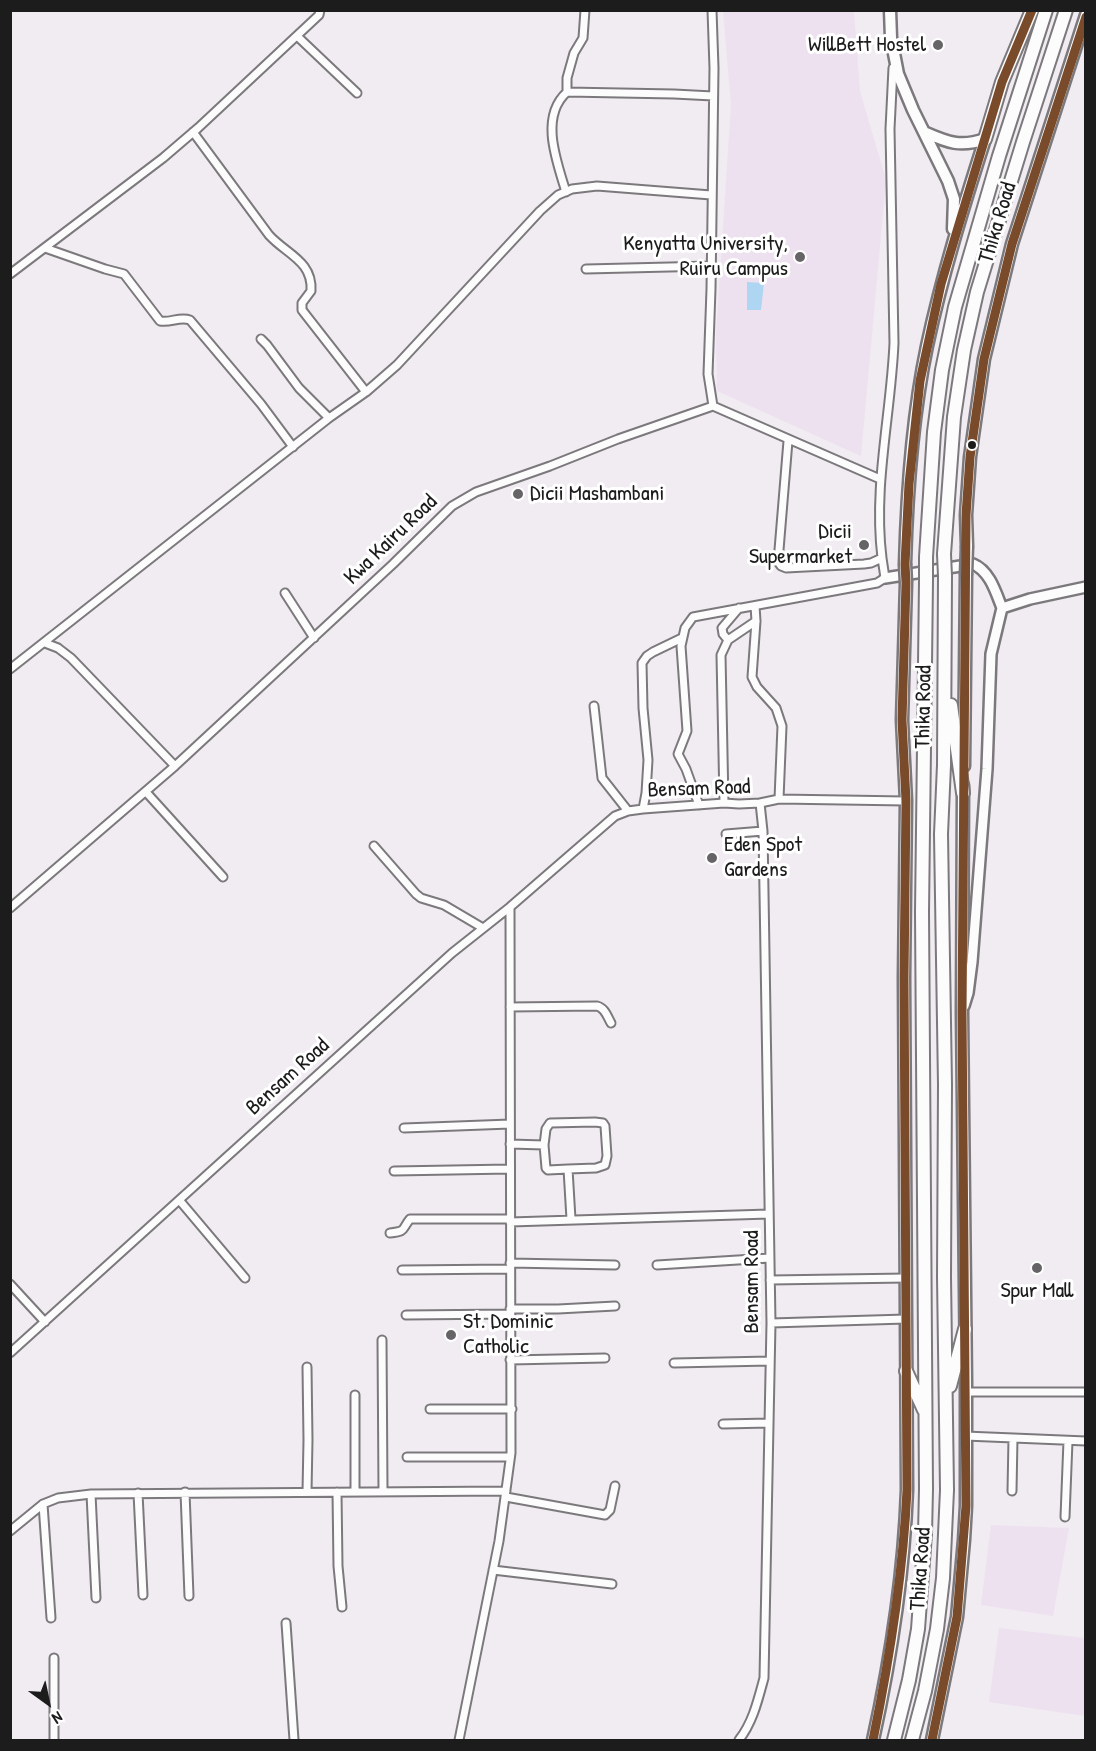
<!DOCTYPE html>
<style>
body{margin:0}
#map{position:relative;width:1096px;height:1751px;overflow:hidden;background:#f1ebf2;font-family:"Patrick Hand",sans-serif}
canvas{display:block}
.frame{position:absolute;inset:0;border:12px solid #1c1c1c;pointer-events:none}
.north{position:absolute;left:18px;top:1673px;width:60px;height:60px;-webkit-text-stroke:4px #fff;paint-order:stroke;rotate:147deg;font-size:16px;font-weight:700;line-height:24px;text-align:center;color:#1c1c1c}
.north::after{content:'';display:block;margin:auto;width:21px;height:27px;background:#1c1c1c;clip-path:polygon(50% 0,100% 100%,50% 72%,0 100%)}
</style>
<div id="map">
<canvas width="1096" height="1751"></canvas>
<div class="frame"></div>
<div class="north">N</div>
</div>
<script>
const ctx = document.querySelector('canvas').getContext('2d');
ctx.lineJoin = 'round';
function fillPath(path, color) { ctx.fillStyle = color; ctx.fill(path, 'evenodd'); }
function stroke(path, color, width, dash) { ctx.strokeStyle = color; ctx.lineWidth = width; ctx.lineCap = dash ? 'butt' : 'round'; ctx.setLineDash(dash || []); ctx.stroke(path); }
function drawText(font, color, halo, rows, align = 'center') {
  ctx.font = font + ' "Patrick Hand",sans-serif'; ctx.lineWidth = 6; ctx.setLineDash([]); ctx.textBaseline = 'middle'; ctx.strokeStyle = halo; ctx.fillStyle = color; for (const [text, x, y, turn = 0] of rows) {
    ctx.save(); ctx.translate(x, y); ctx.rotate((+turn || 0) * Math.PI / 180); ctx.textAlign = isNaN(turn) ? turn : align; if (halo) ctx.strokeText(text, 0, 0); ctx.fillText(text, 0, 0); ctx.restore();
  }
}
fillPath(new Path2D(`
 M723 11H854L860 91 886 180 861 456 717 391 716 334 731 105Z
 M991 1525 1069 1528 1053 1616 981 1605Z
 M999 1628 1085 1638V1716L989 1702Z`), '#ede1f0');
fillPath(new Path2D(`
 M747 282 764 283 761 310H747Z`), '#aed5f1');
const street = new Path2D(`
 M712 10 714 68 711 289 708 374 713 406
 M297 36 357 93
 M567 92V78L574 53 583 38 585 10
 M193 132 269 235C286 254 313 261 311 291L302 303V310L366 392
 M566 192C557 162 539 117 567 92L674 94 713 96
 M45 248 105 269 124 274 160 321C171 323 180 316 190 320L261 404 293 447
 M586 269 711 266
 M10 274 163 158 198 128 319 15 320 10
 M261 339 267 345 299 388 329 418
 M788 441 778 562 781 566 786 568 864 564 871 563 882 558C873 486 891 414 894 343L890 129 893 68
 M285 593 314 638
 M755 606 756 621 752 677 757 687 776 708 782 726 779 799 760 803
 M728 640 723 634 722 628 739 608
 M45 643 58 648 71 658 175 766
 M10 669 329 418 366 392 397 365 540 211 558 195 572 189 597 186 711 195
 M594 706 602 778 628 811
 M146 792 223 877
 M779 799 906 801
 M724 803 721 655 728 640 756 621
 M699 805 686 769 678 754 687 731 681 646 685 628 693 617 877 583 885 578 882 558
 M643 809 646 793 648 760 643 708 642 663 647 656 653 652 682 638
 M726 834 763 831
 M374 846 416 894 421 898 444 905 483 928
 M10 908 175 766 393 564 452 506 476 492 550 466 618 439 713 406 880 479
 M510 1007 597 1006C605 1008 607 1016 611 1023
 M404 1128 510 1124
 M510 1144 544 1145 546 1129 550 1123 595 1122 603 1123 605 1126 607 1156 605 1165 596 1168 568 1169 571 1219
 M544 1145 546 1168 548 1170 568 1169
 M394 1171 510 1169
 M180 1201 245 1278
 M510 1222 769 1214
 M390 1233C407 1231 401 1230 410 1219H510
 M510 1263 615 1265
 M657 1265 770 1258
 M402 1270 510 1269
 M770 1280 907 1278
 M10 1284 45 1322
 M510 1309H558L615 1306
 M406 1315 510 1314
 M771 1323 906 1319
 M382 1340 383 1491
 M10 1353 452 953 510 907 615 816 628 811 643 809 724 803 739 804 760 803 763 831 771 1323 764 1678C758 1700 753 1722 739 1740
 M510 1360 605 1358
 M674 1363 770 1361
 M966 1392H1086
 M355 1395V1492
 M430 1409H512
 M723 1424 769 1423
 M965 1436 1086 1441
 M407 1457H510
 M1012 1491 1013 1438
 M185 1492 189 1596
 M307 1492 308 1440 307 1367
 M337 1492 338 1566 342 1607
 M138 1493 143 1595
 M91 1494 96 1598
 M506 1497 605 1515 610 1510 615 1486
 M43 1504 51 1618
 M1065 1517 1068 1441
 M10 1531 43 1504 58 1498 91 1494 506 1491
 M493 1570 612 1584
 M286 1623 294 1740
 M54 1658V1740
 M459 1740 499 1541 511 1453 510 907`);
const secondary = new Path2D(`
 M885 578 973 564C990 571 996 593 1002 608
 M964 1006 968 993 972 962 987 769 991 654 1002 608 1030 599 1086 587`);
const primary = new Path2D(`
 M890 10 891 38 898 74 913 110 948 181 954 199 953 229
 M924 132C947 142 960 148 985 139
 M967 546 966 515 970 457 984 359 1012 244 1086 15
 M905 564C907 491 912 417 927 346 942 276 963 208 985 139
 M964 766 966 575
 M873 1740C891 1658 904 1574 907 1490L904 978 906 801 902 720 906 583
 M932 1740 957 1617 964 1540 966 1506V1383L962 1012 963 785`);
const highway = new Path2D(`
 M985 139 1002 82 1032 10
 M944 554 954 417 964 350 977 292 1023 142 1066 10
 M926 557 934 432 942 370 955 307 999 156 1046 10
 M951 705 963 793
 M906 1371 924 1410
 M950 1386 965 1329
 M894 1740 909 1680 918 1629 925 1534 926 1489 922 912 926 581
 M912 1740 925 1691 937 1629 943 1578 947 1490 944 1277 945 1085 941 834 944 765 945 576`);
stroke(street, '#7c797c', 11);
stroke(secondary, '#7c797c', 14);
stroke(primary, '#7c797c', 15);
stroke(highway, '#7c797c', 16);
stroke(street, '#fdfcfd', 7);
stroke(secondary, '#fdfcfd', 9);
stroke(primary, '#fdfcfd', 10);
stroke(highway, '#fdfcfd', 12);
const primaryBridge = new Path2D(`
 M905 564 906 583
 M966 575 967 546`);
const highwayBridge = new Path2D(`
 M944 554 945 576
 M926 581V557`);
stroke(primaryBridge, '#7c797c', 15, []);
stroke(highwayBridge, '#7c797c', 16, []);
stroke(primaryBridge, '#fdfcfd', 10);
stroke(highwayBridge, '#fdfcfd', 12);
stroke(new Path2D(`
 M873 1740C890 1657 903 1575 907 1490L904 978 906 801 902 720 906 583 905 564 909 484 920 381 941 284 1002 82 1032 10
 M932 1740 957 1617 966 1506 962 1012 966 515 970 457 984 359 1012 244 1086 17`), '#7a4b2a', 9);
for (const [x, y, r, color] of [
 [938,45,6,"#676467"],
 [800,257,6,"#676467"],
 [972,445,5,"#1c1c1c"],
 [518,494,6,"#676467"],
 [864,545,6,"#676467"],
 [712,858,6,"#676467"],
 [1037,1268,6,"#676467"],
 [451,1335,6,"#676467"]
]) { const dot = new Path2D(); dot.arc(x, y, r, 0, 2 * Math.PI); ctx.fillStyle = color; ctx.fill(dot); stroke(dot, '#fff', 2); }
drawText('22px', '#1c1c1c', '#fff', [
 ["WillBett Hostel",926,45],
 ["Kenyatta University,",788,244],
 ["Ruiru Campus",788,269],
 ["Dicii Mashambani",530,494,"left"],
 ["Dicii",852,532],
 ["Supermarket",852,557],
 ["Eden Spot",724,845,"left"],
 ["Gardens",724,870,"left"],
 ["Spur Mall",1037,1291,"center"],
 ["St. Dominic",463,1322,"left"],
 ["Catholic",463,1347,"left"]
], 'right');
drawText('22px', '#1c1c1c', '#fff', [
 ["Thika Road",998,223,-73],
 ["Kwa Kairu Road",391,540,-44],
 ["Thika Road",924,707,-89],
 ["Bensam Road",699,789,-2],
 ["Bensam Road",288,1077,-42],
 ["Bensam Road",752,1282,-90],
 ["Thika Road",921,1569,-86]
]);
</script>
